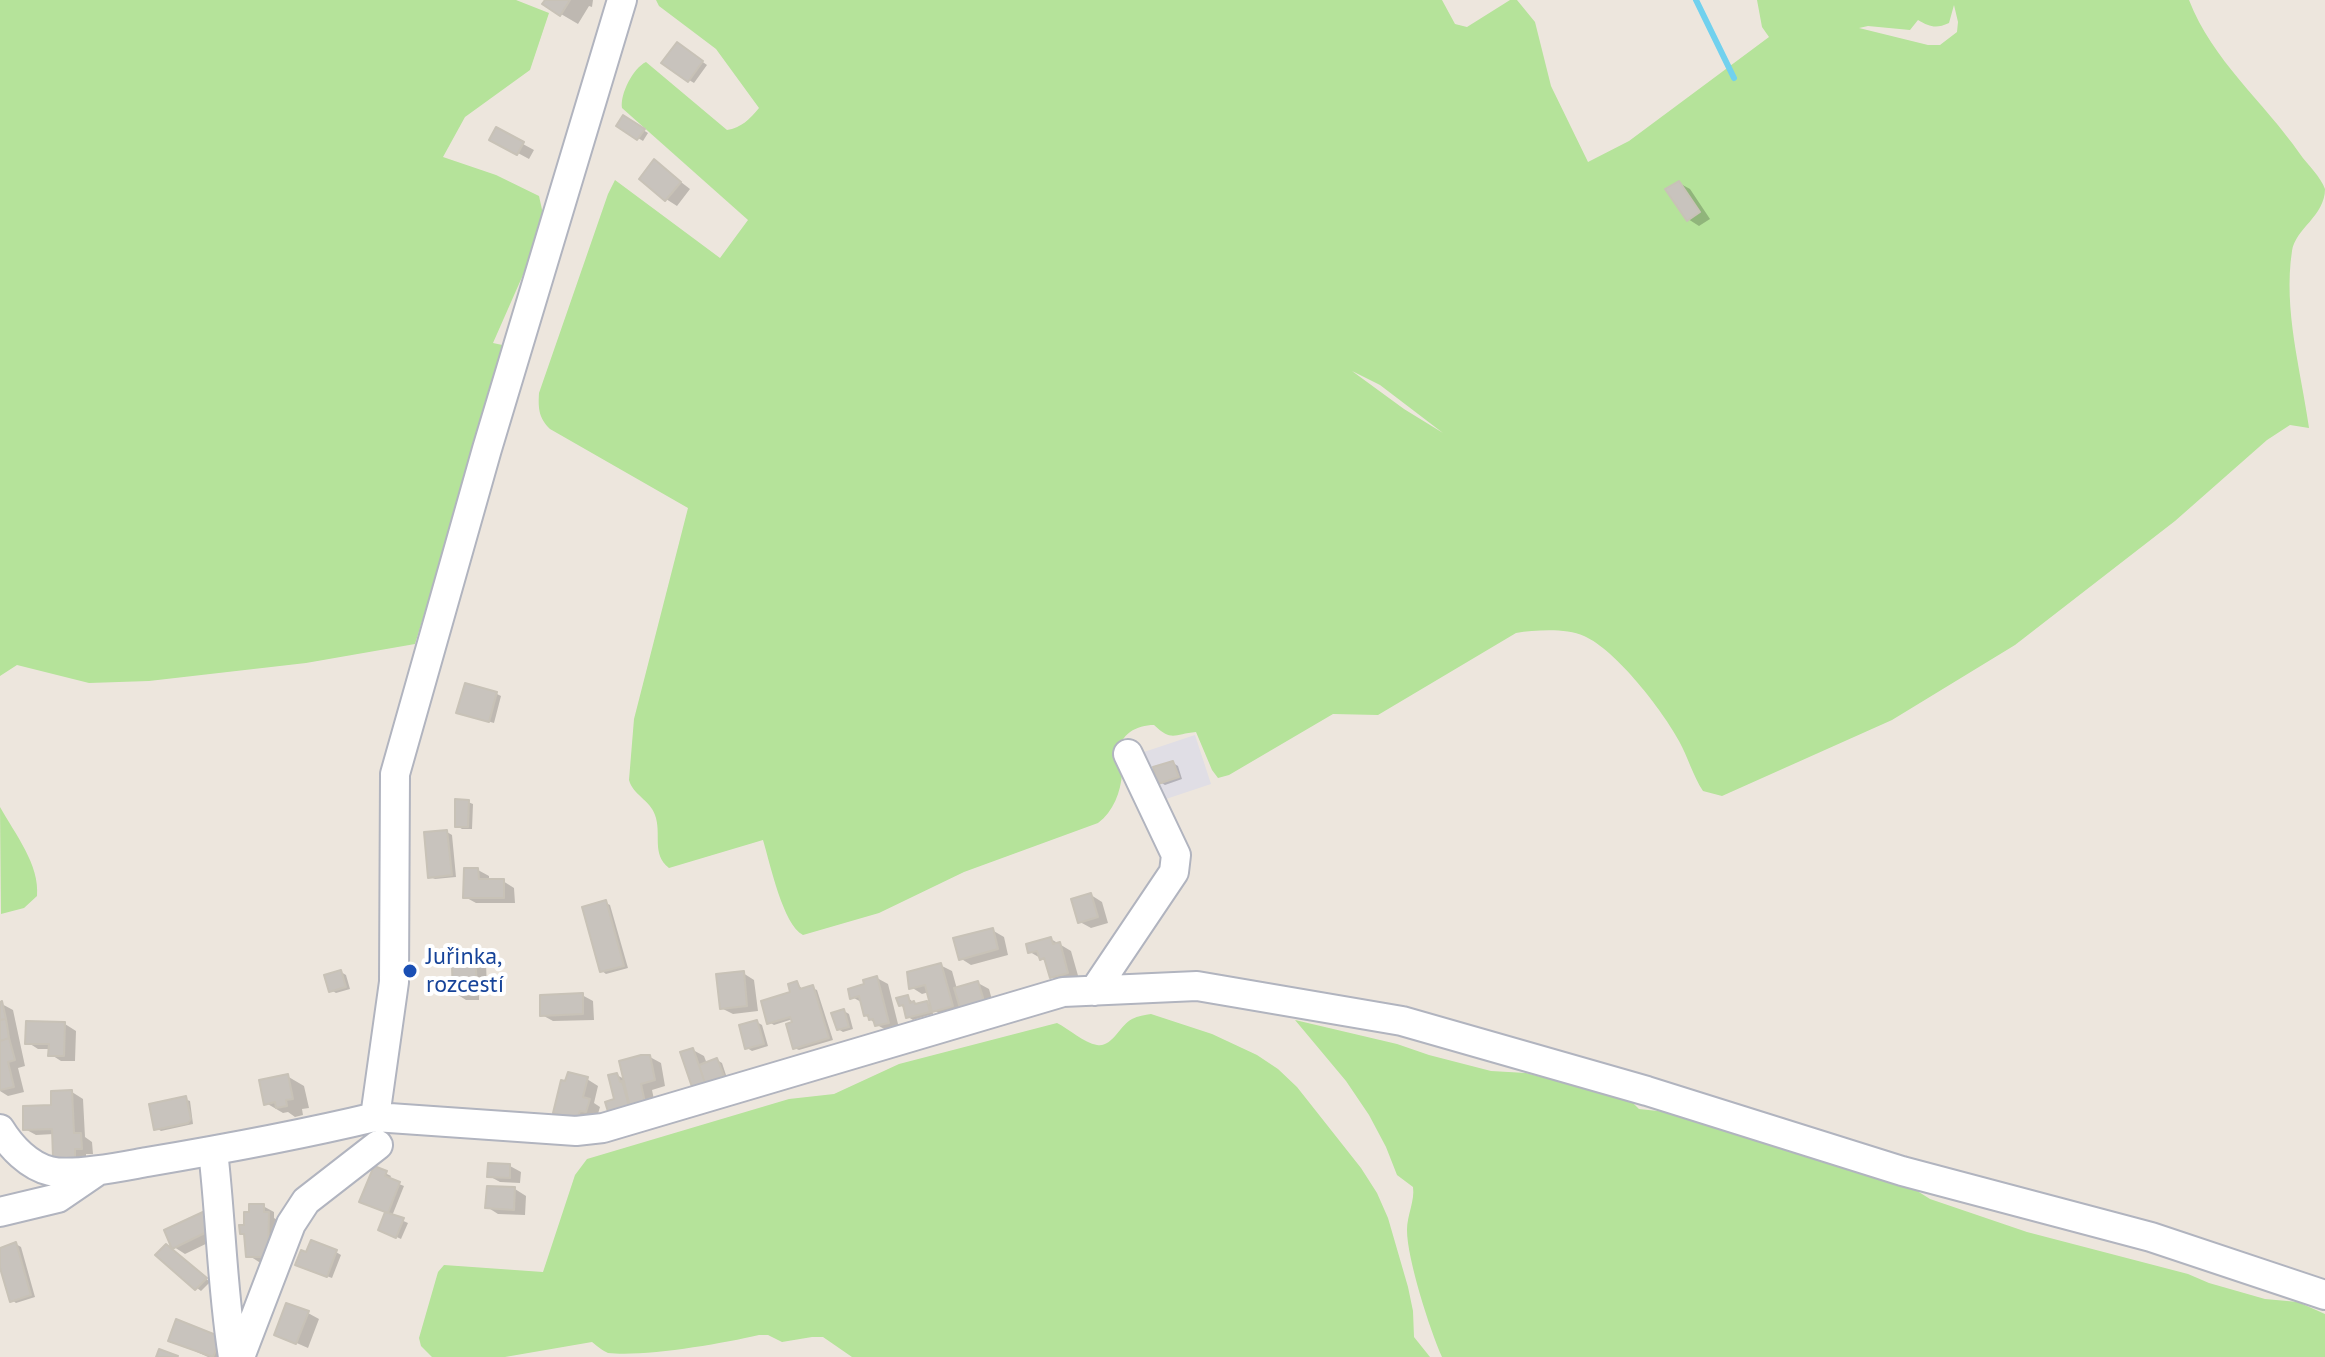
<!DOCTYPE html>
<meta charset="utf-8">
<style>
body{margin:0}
canvas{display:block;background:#ede6dd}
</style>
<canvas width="2325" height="1357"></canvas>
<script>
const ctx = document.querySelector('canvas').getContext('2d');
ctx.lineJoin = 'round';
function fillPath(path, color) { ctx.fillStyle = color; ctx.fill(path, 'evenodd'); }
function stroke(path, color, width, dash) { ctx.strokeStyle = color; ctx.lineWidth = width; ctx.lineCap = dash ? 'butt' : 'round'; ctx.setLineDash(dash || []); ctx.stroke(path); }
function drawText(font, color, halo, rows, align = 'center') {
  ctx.font = font + ' "PT Sans",sans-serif'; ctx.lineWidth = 8; ctx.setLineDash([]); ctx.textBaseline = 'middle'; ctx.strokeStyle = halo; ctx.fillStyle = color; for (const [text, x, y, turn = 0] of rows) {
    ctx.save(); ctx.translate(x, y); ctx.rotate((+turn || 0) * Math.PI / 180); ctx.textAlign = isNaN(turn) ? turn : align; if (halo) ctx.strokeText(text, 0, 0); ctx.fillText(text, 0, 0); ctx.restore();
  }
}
fillPath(new Path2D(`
 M1195 735 1211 784 1157 802 1132 756Z`), '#e0dee5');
fillPath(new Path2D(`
 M0 0H516L549 13 530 70 465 117 443 157 496 175 539 196 543 214 526 268 493 343 507 346 415 644 306 663 149 681 89 683 17 665 0 676Z
 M656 0H1442L1455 24 1467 27 1510 0H1517L1535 22 1551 86 1588 162 1629 141 1769 37 1762 27 1757 0H2189C2212 60 2264 102 2300 154 2307 164 2321 177 2325 189 2325 216 2295 229 2292 251 2283 310 2301 370 2309 428L2290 425 2267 440 2175 521 2015 645 1892 720 1722 796 1703 791C1693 776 1688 757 1679 741 1663 711 1616 650 1584 636 1566 628 1536 630 1516 633L1378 715 1333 714 1229 775 1218 778 1212 770 1196 732C1174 734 1172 742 1154 725 1137 725 1119 734 1119 754 1119 760 1122 767 1122 773 1121 792 1113 812 1098 823L964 872 879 913 803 935C783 925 770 863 763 840L669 868C651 854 662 834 655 815 650 800 633 795 629 780L634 719 688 508 550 429C539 418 538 409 539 393L608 194 615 180 720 258 748 220 622 108C620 94 633 68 646 62L727 130C741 128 750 119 759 108L716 49 659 6ZM1954 5 1958 22 1957 32 1940 45H1928L1859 28 1868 26 1910 30 1918 20C1930 27 1936 29 1949 23ZM1352 371 1380 385 1443 433 1404 409Z
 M0 807C15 834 40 865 37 896L24 908 1 914Z
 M1151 1014 1212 1034 1257 1055 1278 1069 1297 1087 1361 1168 1377 1193 1388 1218 1408 1287 1413 1311 1414 1337 1430 1357H852L823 1337H812L782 1342 768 1335H759C720 1344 644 1357 608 1353 603 1351 597 1346 592 1342L505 1357H432L421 1346 419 1338 438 1272 444 1265 543 1272 575 1175 587 1159 789 1099 834 1094 899 1064 1057 1023C1069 1029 1084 1043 1097 1045 1112 1048 1120 1025 1132 1019 1138 1016 1145 1015 1151 1014Z
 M1295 1020 1397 1044 1429 1055 1491 1071 1526 1073 1630 1100 1639 1109 1667 1112 1903 1182 1930 1199 2027 1232 2188 1274 2209 1283 2265 1299 2298 1302 2325 1314V1357H1442C1430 1330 1407 1259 1407 1230 1407 1215 1415 1201 1413 1187L1397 1175 1386 1147 1369 1115 1346 1081Z`), '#b5e39a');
fillPath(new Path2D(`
 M547 0H593L592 7 589 6 578 24 561 14Z
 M682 47 707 65 694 83 689 80Z
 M623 118 648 133 643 141 618 126Z
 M497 130 534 150 529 159 492 139Z
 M655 162 690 189 677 206 666 199Z
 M1679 183 1690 189 1710 219 1699 226 1688 219Z
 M497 694 501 696 494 723 463 714Z
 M1173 763 1178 766 1182 779 1165 785 1160 782Z
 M468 802 473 804 472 829H462L457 826Z
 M447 832 452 835 456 877 435 879 430 877Z
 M478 870 489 876V881H503L514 888 515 903H476L465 897Z
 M1091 895 1102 902 1108 923 1091 928 1080 922Z
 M606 903 610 905 628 968 606 974 602 971Z
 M992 930 1004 937 1008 955 971 965 960 958Z
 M1051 939 1071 951 1079 979 1062 983 1051 977 1047 962 1030 952Z
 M475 953 486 960 487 995H479V1000H466L455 993Z
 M940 965 952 971 957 989 978 983 989 989 994 1007 945 1017 932 1009 933 1014 913 1020 908 1017 905 1008 900 1005 907 997 918 1006 926 1003 933 1007 929 992 922 994 911 987Z
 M341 972 346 975 350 989 336 993 331 990Z
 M743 973 754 980 758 1011 733 1014 721 1008Z
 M877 978 888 984 899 1028 888 1031 877 1025 865 1015 863 1003 852 997Z
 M797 983 803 990 812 988 817 990 833 1040 799 1050 794 1048 793 1019 774 1025 769 1022 793 993Z
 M582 995 593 1001 594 1020 553 1021 542 1015Z
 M0 1003 13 1010 25 1066 18 1068 24 1092 8 1096 0 1091Z
 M844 1011 849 1014 853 1029 843 1032 838 1029Z
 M757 1022 762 1025 768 1046 752 1051 747 1048Z
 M65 1024 76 1031 75 1061H61L50 1054V1049H38L27 1042Z
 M693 1050 704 1056 707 1064 717 1060 722 1063 727 1078 705 1092 694 1086Z
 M650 1057 661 1063 665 1086 652 1090 656 1109 633 1112 617 1101V1075L626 1080Z
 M287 1076 304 1086 309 1108 302 1109 303 1115 295 1117 288 1112 283 1113 266 1103Z
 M587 1079 598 1086 594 1103 600 1107 597 1117 566 1119 555 1112Z
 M72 1092 83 1099 85 1137 92 1142 93 1154H86V1163H66L55 1157 54 1134 36 1135 25 1129Z
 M185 1099 190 1101 193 1124 161 1131 156 1128Z
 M510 1166 521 1172 520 1183 500 1182 489 1176Z
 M375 1168 391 1176 389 1180 404 1186 392 1216 408 1223 401 1239 380 1229 387 1212Z
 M515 1189 526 1196 525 1215 498 1214 487 1207Z
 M263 1206 274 1212V1218L279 1221 278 1262H259L248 1255 246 1236 242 1233Z
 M205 1213 216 1239 185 1254 174 1247Z
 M16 1244 21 1247 35 1297 16 1303 12 1300 0 1261V1250Z
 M171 1249 210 1282 201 1291 197 1288Z
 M336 1252 341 1255 332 1278 302 1267Z
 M308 1313 319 1319 308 1348 276 1334Z
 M220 1339 227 1357H208L170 1340Z`), '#0003');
stroke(new Path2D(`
 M1696 0 1734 78`), '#71d1ee', 6);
const building = new Path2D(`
 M545 0H570L560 16 542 4Z
 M677 42 703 61 688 82 661 63Z
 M623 115 645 129 637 140 616 126Z
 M496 127 524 142 517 155 489 140Z
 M654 159 681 182 665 201 639 179Z
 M1679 181 1700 212 1687 221 1665 189Z
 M465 683 497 692 489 722 456 713Z
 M1173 761 1179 777 1158 784 1153 767Z
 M455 799 469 800 468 827H455Z
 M447 830 452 875 428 878 424 832Z
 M464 868H478L479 879H504V898H463Z
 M1091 893 1098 917 1078 923 1071 899Z
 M606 900 624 966 600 972 582 907Z
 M993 928 998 949 959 960 953 938Z
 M1051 937 1053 944 1060 942 1068 973 1050 978 1044 958 1040 960 1037 951 1028 953 1026 944Z
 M475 951 477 990H469V995L453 994 452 967H449V953Z
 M941 963 953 1006 932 1012 925 985 909 989 907 972Z
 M341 970 346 987 329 992 324 975Z
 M744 971 747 1006 720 1009 716 974Z
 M877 976 889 1023 875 1026 873 1019 869 1020 868 1015 864 1016 859 996 850 999 848 989 864 984 863 980Z
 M797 981 800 989 813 985 829 1038 793 1049 786 1024 792 1022 790 1017 767 1024 761 1001 790 992 788 984Z
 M978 981 984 1001 960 1008 954 988Z
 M583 993V1014L540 1016V995Z
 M908 995 910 1003 914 1001 915 1004 927 1001 930 1012 906 1018 903 1005 899 1006 896 998Z
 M2 1001 6 1019 0 1020V1002Z
 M844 1009 849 1027 837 1030 831 1013Z
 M6 1019 9 1038 0 1041V1020Z
 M757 1020 764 1044 745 1049 739 1025Z
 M26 1021 65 1022 64 1056H48L49 1044H25Z
 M9 1038 15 1060 8 1062 14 1087 0 1090V1041Z
 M693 1048 705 1083 692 1087 680 1052Z
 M641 1055H650L655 1080 641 1084 645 1103 630 1107 619 1061Z
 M717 1058 724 1076 705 1083 699 1065Z
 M568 1072 588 1077 583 1097 590 1099 586 1112 580 1111 577 1119 553 1113 561 1080 565 1081Z
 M617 1073 620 1082 622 1081 630 1110 609 1115 605 1102 614 1099 608 1075Z
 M288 1074 293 1099 286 1100 287 1106 276 1108 275 1102 264 1105 259 1080Z
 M72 1090 74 1133H81L82 1149H75V1158H53L52 1129 23 1130V1106L51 1105V1091Z
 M186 1096 191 1119 188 1123 154 1130 149 1104Z
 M488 1163 510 1164V1178L487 1177Z
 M374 1166 387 1171 385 1176 400 1182 388 1213 359 1202Z
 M487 1186 515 1187 514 1210 485 1208Z
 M249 1204H264V1212H269L268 1257H246L244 1234H240L239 1225H244V1212H249Z
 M205 1211 213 1229 172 1249 164 1230Z
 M385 1212 404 1218 396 1238 378 1230Z
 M311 1240 337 1250 327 1277 295 1265 301 1250 306 1252Z
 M16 1242 31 1295 10 1302 0 1268V1248Z
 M166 1244 207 1278 195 1290 155 1255Z
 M286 1303 309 1311 296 1344 274 1335Z
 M176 1319 221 1337 213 1357 168 1341Z
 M159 1349 178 1356 177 1357H156Z`);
fillPath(building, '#c8c3bd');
stroke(building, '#c8c2b7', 2);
const minor = new Path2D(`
 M622 0 487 449 395 774 394 982 375 1117 576 1131 603 1128 1063 992 1197 986 1402 1021 1647 1091 1902 1171 2151 1237 2325 1295
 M1094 991 1174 872 1176 855 1128 754
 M0 1129C11 1147 29 1166 50 1171 73 1177 124 1166 147 1162 224 1149 300 1135 375 1117
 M213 1151C221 1219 222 1289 233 1357
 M0 1212 58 1198 99 1170
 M240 1357 291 1224 306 1201 378 1145`);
stroke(minor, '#b1b4bf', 32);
stroke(minor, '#fff', 28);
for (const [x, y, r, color] of [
 [410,971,8,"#1a4fb4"]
]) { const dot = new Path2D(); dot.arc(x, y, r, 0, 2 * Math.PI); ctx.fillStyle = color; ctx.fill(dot); stroke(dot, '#fff', 3); }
drawText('24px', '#164399', '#fff', [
 ["Juřinka,",426,957],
 ["rozcestí",426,985]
], 'left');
</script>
